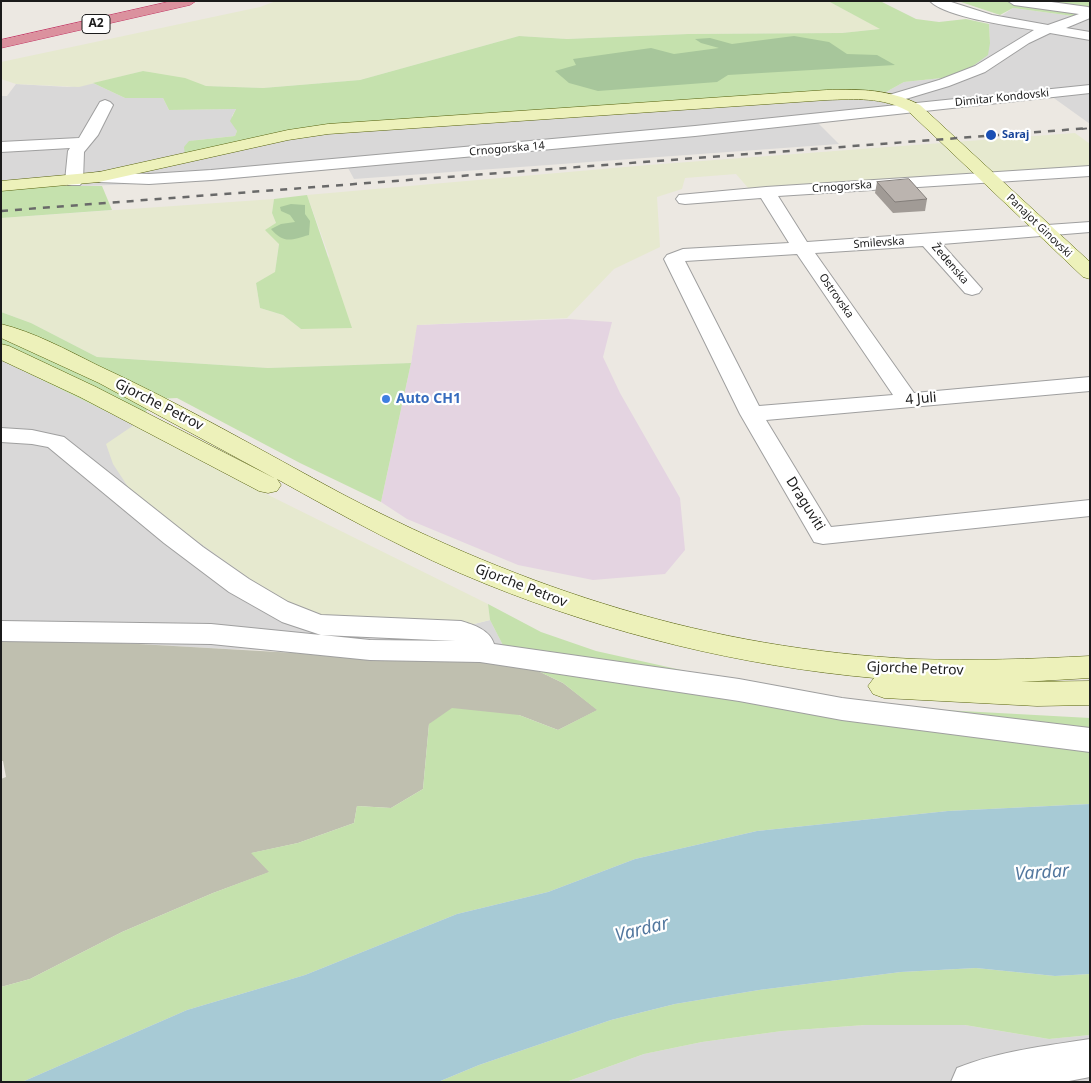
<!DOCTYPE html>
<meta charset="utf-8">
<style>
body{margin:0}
#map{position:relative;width:1091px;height:1083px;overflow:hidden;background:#ece8e2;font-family:"Noto Sans",sans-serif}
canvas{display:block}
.frame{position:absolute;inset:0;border:2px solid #1b1b1b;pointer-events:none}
</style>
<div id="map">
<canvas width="1091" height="1083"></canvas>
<div class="frame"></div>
</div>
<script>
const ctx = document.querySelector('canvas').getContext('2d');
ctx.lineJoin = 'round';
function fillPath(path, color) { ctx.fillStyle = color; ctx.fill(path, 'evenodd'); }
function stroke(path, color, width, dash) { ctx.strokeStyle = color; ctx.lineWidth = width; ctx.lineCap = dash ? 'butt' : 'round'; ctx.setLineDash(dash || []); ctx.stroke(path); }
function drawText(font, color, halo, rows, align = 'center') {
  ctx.font = font + ' "Noto Sans",sans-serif'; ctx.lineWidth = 4.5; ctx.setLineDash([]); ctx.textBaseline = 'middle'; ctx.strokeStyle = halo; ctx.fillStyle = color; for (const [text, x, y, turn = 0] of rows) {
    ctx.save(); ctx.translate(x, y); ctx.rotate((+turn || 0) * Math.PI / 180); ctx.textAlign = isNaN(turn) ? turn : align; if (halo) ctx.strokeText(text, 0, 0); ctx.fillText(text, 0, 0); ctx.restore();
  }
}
fillPath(new Path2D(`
 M1013 8 1073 16 1090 9V124L1051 96 817 122 839 144 354 179 347 166 218 181 1 189V96H7L16 84 68 87 93 83 125 98H163L169 110 236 109 232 116 237 131 235 136 189 141 262 136 322 125 377 120 863 90 886 92 904 82 942 78 990 43 989 24Z
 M1 360 134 425 466 626 490 620 509 657 227 649 104 642 1 641Z
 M865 1025H965L1049 1039 1090 1035V1080L1079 1082H566L644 1054 702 1042 782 1031Z`), '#d9d8d8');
fillPath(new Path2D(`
 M568 319 612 322 603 357 620 393 680 498 685 550 665 574 593 580 518 565 407 519 381 502 411 363 416 325Z`), '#e4d4e1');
fillPath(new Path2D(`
 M1 641 104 642 382 658 509 657 563 683 598 710 558 730 519 715 429 724 423 789 391 808 357 806 354 823 298 843 252 853 270 872 213 893 122 932 30 979 1 987V779L6 777 3 761H1Z`), '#bfbfaf');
fillPath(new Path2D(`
 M276 1H828L881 29 842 33 688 34 567 39 519 36 360 80 263 88 206 86 143 71 79 87 16 84 1 79V62L260 7Z
 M1075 133 1090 144V167L749 189 736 174 685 178 682 189 657 197 660 247 614 269 567 318 417 325 411 363 268 368 97 357 31 323 1 312V218L274 199 272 213 276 223 279 243 275 273 256 283 260 308 283 315 301 329 329 256 307 195 648 165Z
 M134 425 226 474 488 604 490 620 466 626 309 614 278 599 134 496 113 464 106 444Z`), '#e6e9cf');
fillPath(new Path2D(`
 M828 1H880L916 19 939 22 966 19 989 24 990 43 988 55 970 68 942 78 904 82 886 92 863 90 322 125 262 136 185 156 184 147 189 141 235 136 237 131 230 121 236 109 169 110 163 98H125L93 83 143 71 185 78 206 86 263 88 360 80 519 36 567 39 688 34 842 33 880 29Z
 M958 1H1090V9L1073 16 1013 8 1000 15Z
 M49 186H102L112 210 1 218V189Z
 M307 195 352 328 301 329 283 315 260 308 256 283 275 272 279 244 265 230 276 223 272 213 274 199Z
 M1 312 31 323 97 357 268 368 411 363 381 502 300 463 177 398 157 399 134 425 1 360Z
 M488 604 541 632 596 651 798 696 907 708 1090 718V804L948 811 757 831 635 859 548 892 457 914 305 975 187 1010 22 1082H1V987L30 979 122 932 213 893 269 872 251 853 298 843 354 823 357 806 391 808 423 789 429 724 452 708 519 715 558 730 597 710 563 683 509 657 490 620Z
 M976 968 1055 976 1090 974V1035L1049 1039 965 1025H865L782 1031 702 1042 644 1054 566 1082H438L479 1065 611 1020 675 1004 759 990 901 972Z`), '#c5e1ad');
fillPath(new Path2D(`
 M794 36 829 42 847 54 877 55 895 65 728 75 717 82 598 91 569 83 555 71 576 65 573 59 651 48 674 54 719 48 701 43 695 39 710 38 732 44Z
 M291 204 305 205V214L310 221 309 235C291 240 284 244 271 229L281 224 295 222 290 215 281 211 280 207Z`), '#a7c69b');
fillPath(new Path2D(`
 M1090 804V974L1055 976 976 968 901 972 759 990 675 1004 611 1020 479 1065 438 1082H22L187 1010 305 975 457 914 548 892 635 859 757 831 948 811Z`), '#a7cad5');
const minor = new Path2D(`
 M930 1H948L992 15 1048 25 1079 14 1014 5 1008 1H1044L1088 7 1090 8V18L1066 28 1090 32V40L1050 33 1029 43 985 72 949 86 899 101H889L887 98 889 95 939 80 975 66 1034 30C1011 26 945 17 930 1Z
 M1090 85V93L695 136 211 180 149 184 99 182 93 181 91 177 93 173 99 172 149 174 211 170 695 126Z
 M105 100 110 102 113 105 98 135 84 152 83 181 80 185H68L65 181 68 151 70 148 1 152V142L79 138 100 102Z
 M1090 166V176L778 196 807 242 1090 222V232L942 244 982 289 979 293 972 295 965 293 923 246 815 253 914 393 1090 377V391L766 420 831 527 1090 500V516L823 544 814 542 740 414 664 259 667 255 683 249 789 243 761 198 685 204 679 203 676 199 679 195 766 187ZM797 254 893 395 759 406 685 261Z
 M1 428 32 430 64 437 203 547 249 579 288 602 321 615 461 621C474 625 490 630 494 644L739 679 842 698 1090 728V752L842 720 739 701 480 662 370 660 211 644 1 641V621L211 624 321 635 282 622 229 592 164 543 48 447 32 444 1 442ZM322 635 456 641H457L370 640Z
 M1090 1039V1077L1064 1082H951L957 1068C999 1051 1045 1046 1090 1039Z`);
const secondary = new Path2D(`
 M827 90C860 89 890 89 920 105L1090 262V279L1083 277 908 111C882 97 856 99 827 100L328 134 288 140 99 182 1 191V181L99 172 288 130 328 124Z
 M1 324C34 332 67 350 97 365 182 404 262 451 344 495 527 590 708 649 915 659 974 661 1032 659 1090 656V678L1021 682 1090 681V705L1037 706 884 698 873 694 868 686 874 678C741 666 610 634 486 584 414 555 345 517 277 479L281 485 277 491 268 493 259 491 80 397 1 360V344L9 346 96 387 276 479 99 383 1 338Z`);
const motorway = new Path2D(`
 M172 1H196L190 5 1 48V40Z`);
stroke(minor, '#9f9f9f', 2);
stroke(secondary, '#596410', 1);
stroke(motorway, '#c13764', 1);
fillPath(minor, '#fff');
fillPath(secondary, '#edf1ba');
fillPath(motorway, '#db919e');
stroke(new Path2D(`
 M1082 129 1090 128`), '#696969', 2, [5, 5]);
stroke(new Path2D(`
 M1 211 1090 128`), '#696969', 2.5, [7, 7]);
fillPath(new Path2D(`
 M877 182 927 199 925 211 893 213 875 193Z`), '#a19b96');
const building = new Path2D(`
 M909 179 927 199 895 202 877 182Z`);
fillPath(building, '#bbb4af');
stroke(building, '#837e7a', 1);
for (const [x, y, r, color] of [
 [991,135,6,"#1a4fb4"],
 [386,399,5,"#3f7fe0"]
]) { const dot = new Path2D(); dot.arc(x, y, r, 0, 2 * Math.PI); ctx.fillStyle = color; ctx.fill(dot); stroke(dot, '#fff', 2); }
drawText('11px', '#1b1b1b', '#fff', [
 ["Dimitar Kondovski",1002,98,-6],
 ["Crnogorska 14",507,149,-5],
 ["Crnogorska",842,187,-4],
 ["Panajot Ginovski",1039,226,44],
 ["Smilevska",879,243,-4],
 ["Žedenska",950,264,49],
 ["Ostrovska",836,296,55]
]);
drawText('bold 11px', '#164399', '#fff', [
 ["Saraj",1002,135]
], 'left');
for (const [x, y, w] of [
 [96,24,28]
]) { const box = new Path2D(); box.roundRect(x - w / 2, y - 9.5, w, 19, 4); ctx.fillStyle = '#fff'; ctx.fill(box); stroke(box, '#1b1b1b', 1); }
drawText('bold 12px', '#1b1b1b', null, [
 ["A2",96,24]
]);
drawText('bold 14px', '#366cbe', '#fff', [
 ["Auto CH1",396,399]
], 'left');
drawText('14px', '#1b1b1b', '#fff', [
 ["4 Juli",921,399,-5],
 ["Gjorche Petrov",159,405,27],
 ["Draguviti",805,504,58],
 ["Gjorche Petrov",521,586,21],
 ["Gjorche Petrov",915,669,2]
]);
drawText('italic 18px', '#53789f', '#fff', [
 ["Vardar",1042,873,-4],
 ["Vardar",642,930,-14]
]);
</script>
